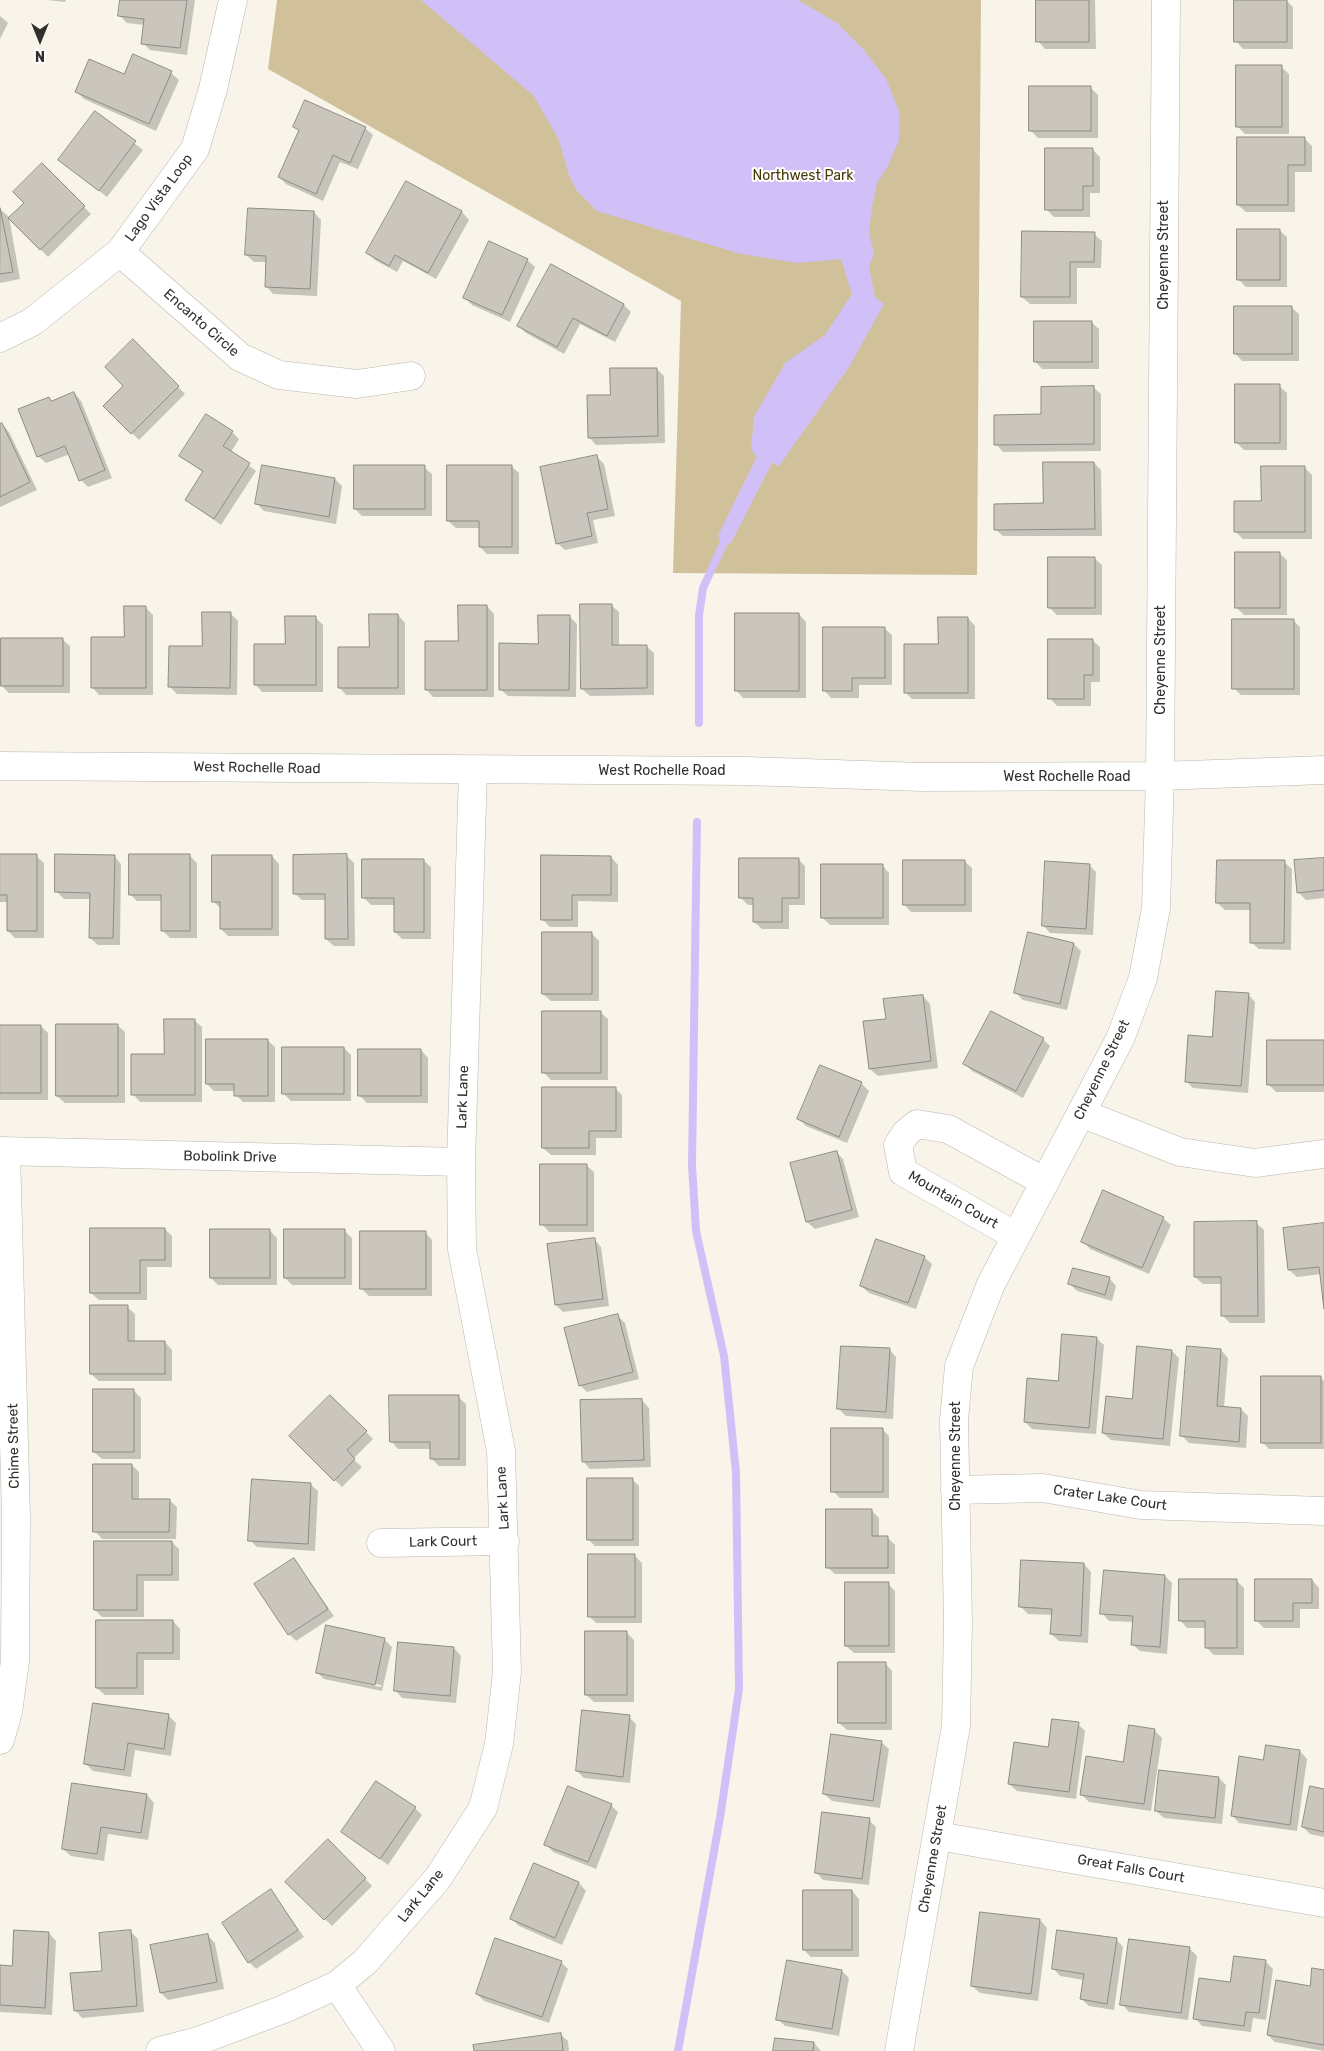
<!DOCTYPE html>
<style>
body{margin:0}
#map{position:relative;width:1324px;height:2051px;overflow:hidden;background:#f8f4ea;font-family:Rubik,sans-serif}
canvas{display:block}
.north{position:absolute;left:15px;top:15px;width:50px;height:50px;-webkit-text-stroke:4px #fff;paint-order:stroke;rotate:180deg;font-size:14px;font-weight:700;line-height:20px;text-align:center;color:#32302d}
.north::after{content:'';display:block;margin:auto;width:18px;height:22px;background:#32302d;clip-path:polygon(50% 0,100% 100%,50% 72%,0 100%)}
</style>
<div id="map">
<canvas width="1324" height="2051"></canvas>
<div class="north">N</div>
</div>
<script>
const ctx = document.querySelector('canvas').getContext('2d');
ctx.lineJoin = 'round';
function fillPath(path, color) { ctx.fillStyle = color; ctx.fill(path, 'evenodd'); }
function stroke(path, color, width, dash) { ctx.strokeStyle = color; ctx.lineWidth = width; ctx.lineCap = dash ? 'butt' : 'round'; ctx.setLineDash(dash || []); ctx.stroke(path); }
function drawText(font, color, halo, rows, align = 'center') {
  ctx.font = font + ' Rubik,sans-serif'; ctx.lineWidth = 4; ctx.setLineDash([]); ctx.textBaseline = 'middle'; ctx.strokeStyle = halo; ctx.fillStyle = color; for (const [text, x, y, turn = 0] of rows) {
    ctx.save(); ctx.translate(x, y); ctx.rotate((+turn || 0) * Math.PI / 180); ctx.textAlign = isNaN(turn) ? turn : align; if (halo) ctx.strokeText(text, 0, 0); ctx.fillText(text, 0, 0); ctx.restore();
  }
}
fillPath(new Path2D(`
 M277 0H981L977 575 673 573 681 301 268 69Z`), '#d0c19b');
fillPath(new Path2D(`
 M421 0H798L837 23 863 49 886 79 899 111V140L888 166 877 183 872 207 869 232 874 255 869 266 875 297 884 304 849 367 779 466 772 463 731 543 722 545 718 536 757 456 751 450 754 417 785 363 825 335 852 294 841 259 798 263 741 254 597 211 577 191 569 176 559 140 534 96Z`), '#d1c0f8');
fillPath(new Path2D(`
 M47 0H66L65 2Z
 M122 0H195L187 55 150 50 143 43 145 25 127 23 120 16Z
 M1038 0H1095L1096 49H1045L1038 41Z
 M1236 0H1286L1293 7V49H1243L1236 41Z
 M0 16 8 23 0 39Z
 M134 56 171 73 179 80 156 131 84 99 77 92 125 76Z
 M1281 67 1289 74V134H1245L1238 127Z
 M1090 87 1098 95V138H1038L1031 131Z
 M96 113 143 150 107 197 60 160Z
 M295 127 365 128 373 135 358 169 340 162 323 201 286 184 279 177 299 131Z
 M1305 139 1312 146V172H1295V212H1246L1238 205Z
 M1092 149 1100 157V193H1090V217H1054L1047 210Z
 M42 165 91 214 48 257 10 218 26 203Z
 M407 182 462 212 469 220 436 279 403 261 397 272 375 260 368 253Z
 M0 209 9 217 20 279 0 283Z
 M314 212 321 220 317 296 273 294 266 286 267 262H254L246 255Z
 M1279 230 1287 237V287H1246L1238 279Z
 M1094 234 1102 241 1101 268H1077V304H1030L1022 297Z
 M527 260 535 267 510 322 472 305 465 298Z
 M551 266 624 305 631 312 615 342 580 324 564 354 526 333 519 326Z
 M1291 307 1299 314V361H1242L1235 353Z
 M1091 322 1099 329V369H1042L1035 361Z
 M133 341 185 394 139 440 105 406 125 386Z
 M657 369 664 376 665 443 596 445 589 437 611 396Z
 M1279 386 1287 393V450H1244L1237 443Z
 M1093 387 1101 394V451L1003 452 996 444Z
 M74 393 81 401 112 478 88 487 81 480 70 454 46 463 38 456 49 399 52 402Z
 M2 424 9 432 37 490 0 507V425Z
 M232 432 239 439 231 452 256 471 221 525 187 500 204 473 180 456Z
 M597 457 604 464 615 516 593 520 598 543 565 550 557 543Z
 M1094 463 1101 470 1102 536H1003L995 529 1044 505Z
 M511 466 519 473V554H487L480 547V528H456L448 521Z
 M424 467 432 474V516H362L355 509Z
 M1304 467 1312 475V539H1243L1236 532 1262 502Z
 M335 479 342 486 336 524 264 511 256 503Z
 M1279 553 1287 560V615H1244L1237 608Z
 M1094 558 1102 565V615H1057L1050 608Z
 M611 605 619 612V646H646L654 653V695L590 696 582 689Z
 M487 606 494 614V697H433L426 689Z
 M145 607 153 615V695H99L92 687Z
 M230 613 238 621 237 695 177 694 170 687Z
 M799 614 806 622V698H743L736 690Z
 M398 615 405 623V695H346L339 687Z
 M569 616 577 624 576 697 508 696 500 689 539 645Z
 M315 617 323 625V692H262L255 684 287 645Z
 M968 618 975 626V699H912L905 692 939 645Z
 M1293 620 1300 627V695H1241L1234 688Z
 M884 628 892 635V685H859V698H831L824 690Z
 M62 639 70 646V693H9L2 686Z
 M1092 640 1100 647V682H1091V706H1057L1050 698Z
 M0 856H36L44 863V938H15L8 931V902H0Z
 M114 856 121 864 120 945H98L90 938 91 899H64L56 891Z
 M190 856 197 863V938H170L163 931V901H137L130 894Z
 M272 856 279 864V936H228L221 929V909L213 901Z
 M347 856 354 863 355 946H334L326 939V900H302L294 893Z
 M611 857 618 865V902L578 901V927H550L542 919Z
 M798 859 805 866V905H789V929H762L754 922V905H748L740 897Z
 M1324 859V898L1306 900 1298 892Z
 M423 860 431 867V939H402L395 932V905H371L363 897Z
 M964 861 972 868V912H911L904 904Z
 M1284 862 1292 869 1291 950 1259 949 1251 942 1252 910H1225L1217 903Z
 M882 865 889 873V925H830L823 918Z
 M1089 865 1096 872 1093 935 1050 933 1043 925Z
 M591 933 599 941V1001H551L543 994Z
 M1029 934 1074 944 1081 951 1067 1010 1023 1000 1016 993Z
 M1248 994 1255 1002 1248 1093 1193 1088 1186 1081 1214 1038Z
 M923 996 930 1004 938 1068 878 1076 870 1069 887 1020Z
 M600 1012 608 1019V1080H551L543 1072Z
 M194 1020 202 1027V1102H140L133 1094Z
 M117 1025 125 1032V1103H65L57 1096Z
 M0 1026H41L48 1033V1100H0Z
 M1043 1039 1050 1046 1023 1098 972 1071 965 1064Z
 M267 1040 275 1047V1102H243L236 1095V1091H214L207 1084Z
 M1324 1042V1092H1276L1269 1085Z
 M344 1048 351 1055V1101H291L283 1093Z
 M421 1050 428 1058V1103H367L360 1096Z
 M821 1067 862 1084 869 1091 847 1143 806 1126 799 1119Z
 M615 1088 622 1095V1138H596V1155H551L543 1148Z
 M836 1152 843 1159 859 1217 815 1229 807 1222 792 1164Z
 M586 1165 594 1172V1232H549L542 1224Z
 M1163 1218 1171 1225 1149 1274 1090 1249 1083 1241Z
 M1256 1223 1264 1230 1265 1323H1230L1222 1315V1284H1203L1195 1277Z
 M1324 1225V1299L1321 1274 1297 1277 1289 1270Z
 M165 1229 172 1236V1267H147V1300H99L91 1293Z
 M270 1231 277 1238V1285H218L211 1278Z
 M345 1231 352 1238V1285H292L285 1278Z
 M425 1232 432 1240V1296H369L361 1288Z
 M594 1239 601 1247 609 1306 563 1312 556 1305Z
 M924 1257 932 1264 916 1309 869 1293 861 1286Z
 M1109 1278 1116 1286 1112 1301 1077 1291 1070 1284Z
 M127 1307 135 1314V1342H165L172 1350V1381H99L91 1374Z
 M617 1315 625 1323 639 1379 587 1392 580 1385Z
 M1096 1338 1104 1345 1096 1434 1032 1429 1025 1422Z
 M889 1349 896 1357 893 1419 846 1416 839 1409Z
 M1221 1350 1228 1358 1224 1408 1241 1409 1248 1416 1246 1448 1189 1443 1182 1436Z
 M1172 1351 1179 1358 1170 1446 1111 1440 1103 1433 1133 1400Z
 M1320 1377 1324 1381V1449H1269L1262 1442Z
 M134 1391 141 1398V1459H102L94 1452Z
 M330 1396 373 1439 353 1459 362 1467 342 1487 291 1436Z
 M458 1397 466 1404V1466H439L432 1459V1449H398L391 1441Z
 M642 1400 649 1408 651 1467 590 1469 583 1461Z
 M882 1429 889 1436V1498H840L833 1491Z
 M132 1465 139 1472V1500H169L177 1507 176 1539H102L95 1531Z
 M632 1479 639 1486V1546H595L588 1539Z
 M310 1484 318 1491 315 1551 257 1547 250 1540Z
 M871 1510 879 1518V1537H887L895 1545V1574H835L827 1567Z
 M172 1542 179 1549V1581H144V1617H102L95 1610Z
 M635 1556 642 1563V1623H596L589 1616Z
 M294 1560 334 1616 296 1641 289 1634Z
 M1084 1564 1091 1572 1088 1643 1059 1641 1051 1634 1053 1615 1028 1614 1020 1606Z
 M1165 1576 1172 1583 1167 1654 1140 1651 1132 1644 1134 1622 1109 1621 1102 1613Z
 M1236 1580 1244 1588V1655H1214L1207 1648V1628H1187L1180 1620Z
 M1312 1580 1319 1588V1609H1300V1628H1264L1256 1620Z
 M888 1584 895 1591V1653H854L846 1646Z
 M173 1621 180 1629V1660H144V1695H105L97 1688Z
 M327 1627 385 1640 392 1647 382 1691 324 1679 317 1672ZM324 1673 381 1685V1687L324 1675Z
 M627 1633 634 1640V1702H594L586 1695Z
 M454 1648 461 1656 456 1703 402 1698 395 1690Z
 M885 1663 892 1671V1730H847L839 1723Z
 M169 1716 176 1723 171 1756 135 1750 131 1777 93 1771 86 1764Z
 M629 1717 636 1724 630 1783 584 1778 577 1771Z
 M1078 1724 1085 1731 1076 1799 1017 1791 1009 1784Z
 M1154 1730 1162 1738 1151 1811 1089 1802 1081 1794 1124 1763Z
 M881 1742 889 1749 880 1808 832 1801 824 1794Z
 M1300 1751 1307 1759 1297 1831 1239 1823 1232 1815 1264 1761Z
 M1219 1778 1226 1785 1222 1824 1164 1818 1156 1811Z
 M1324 1790V1837L1310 1834 1303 1827Z
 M147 1795 154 1803 148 1840 108 1834 104 1861 71 1856 63 1849Z
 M611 1805 618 1812 596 1869 553 1852 546 1844Z
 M415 1808 422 1815 388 1865 343 1832Z
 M869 1820 876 1827 869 1885 823 1880 816 1872Z
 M328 1841 372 1886 332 1926 287 1882Z
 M535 1865 579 1883 586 1891 562 1945 519 1926 512 1919Z
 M271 1891 304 1937 256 1969 249 1962Z
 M852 1891 859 1899V1957H811L804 1950Z
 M1040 1920 1047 1928 1038 2001 980 1993 972 1986Z
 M131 1932 138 1939 144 2012 82 2018 75 2010Z
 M49 1933 56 1941 52 2015 0 2012V1967L13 1968Z
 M207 1935 215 1943 224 1989 168 2000 161 1993Z
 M1116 1939 1123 1947 1114 2010 1089 2006 1081 1999 1084 1980 1060 1976 1053 1968Z
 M1189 1948 1197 1956 1188 2020 1129 2012 1122 2004Z
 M1265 1961 1273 1969 1266 2020 1253 2018 1251 2032 1202 2026 1195 2018 1231 1983Z
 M561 1962 568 1969 549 2023 484 2001 477 1994Z
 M842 1971 849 1978 839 2036 785 2026 778 2019Z
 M1324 1971V2051L1275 2042 1268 2035Z
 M560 2034 568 2041 569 2051H475Z
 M814 2043 821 2051H774Z`), '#0003');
stroke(new Path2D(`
 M699 723V615L703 588 727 536
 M678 2051 720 1818 739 1689 736 1472 724 1356 696 1231 692 1165 697 822`), '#d1c0f8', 8);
const building = new Path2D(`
 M120 0H187L180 48 141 44 144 19 118 16Z
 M1036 0H1089V42H1036Z
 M1234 0H1287V42H1234Z
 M133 54 172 71 149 124 75 92 89 59 124 74Z
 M1236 65H1282V127H1236Z
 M1029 86H1091V131H1029Z
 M305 100 366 127 350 163 333 155 316 194 278 177 299 130 293 127Z
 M95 111 136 141 99 191 58 160Z
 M1237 137H1305V165H1288V205H1237Z
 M1045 148H1093V186H1083V210H1045Z
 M42 163 85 206 40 250 8 218 24 203 13 192Z
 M406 181 462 211 428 273 395 255 389 266 366 253Z
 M0 208 13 272 0 274Z
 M248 208 314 211 310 289 265 287 266 256 245 255Z
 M1237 229H1280V280H1237Z
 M1022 231 1095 232 1094 262H1070V297H1021Z
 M489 241 528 259 502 315 463 298Z
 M551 264 624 304 607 336 573 318 557 347 517 326Z
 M1234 306H1292V354H1234Z
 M1034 321H1092V362H1034Z
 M133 339 179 386 131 434 103 406 123 386 105 367Z
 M610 368H657L658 436 588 438 587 395H610Z
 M1235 384H1280V443H1235Z
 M1094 386V444L994 445V415L1041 414V387Z
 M74 392 105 470 79 481 65 446 37 457 18 409 49 397 51 401Z
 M206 414 233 431 223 446 250 463 214 519 185 500 203 471 179 456Z
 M2 423 30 482 0 497V424Z
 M597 455 608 509 587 513 592 536 556 544 540 467Z
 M1043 462H1094L1095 529 994 530V504L1043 503Z
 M262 465 335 478 329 517 255 504Z
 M354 465H425V509H354Z
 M447 465H512V547H479V521H447Z
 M1261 466H1305V532H1234V501H1261Z
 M1235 552H1280V608H1235Z
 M1048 557H1095V608H1048Z
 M580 604H612V645H647V688L581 689Z
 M458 605H487V690H425V641H458Z
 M124 606H146V688H91V637H124Z
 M202 612H231L230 688 168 687 169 646H202Z
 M735 613H799V691H735Z
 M369 614H398V688H338V647H369Z
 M538 615H570L569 690H499V643L538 644Z
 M285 616H316V685H254V644H285Z
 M938 617H968V693H904V644H938Z
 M1232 619H1294V689H1232Z
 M823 627H885V678H852V691H823Z
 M1 638H63V686H1Z
 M1048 639H1093V675H1084V699H1048Z
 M0 854H37V931H7V895H0Z
 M55 854 115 855 113 938H89L90 893 55 892Z
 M129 854H190V931H161V895H129Z
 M347 854 348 939H325V894H293V855Z
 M212 855H272V929H220V902H212Z
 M541 855 611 856V895H572V920H541Z
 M739 858H799V898H782V922H753V898H739Z
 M1324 858V890L1297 893 1294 860Z
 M362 859H424V932H394V898H362Z
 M903 860H965V905H903Z
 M1217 860H1285L1284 943H1250V903H1216Z
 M1045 861 1090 864 1086 929 1042 926Z
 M821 864H883V918H821Z
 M542 932H592V994H542Z
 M1028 932 1074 943 1060 1004 1014 993Z
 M1216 991 1249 993 1241 1086 1185 1082 1188 1035 1212 1037Z
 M923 995 931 1061 869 1069 863 1021 886 1019 883 999Z
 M542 1011H601V1073H542Z
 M991 1011 1044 1038 1016 1091 963 1064Z
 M164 1019H195V1095H131V1054H164Z
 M56 1024H118V1096H56Z
 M0 1025H41V1093H0Z
 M206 1039H268V1096H234V1084H206Z
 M1267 1040H1324V1085H1267Z
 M282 1047H344V1094H282Z
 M358 1049H421V1096H358Z
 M820 1065 862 1082 839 1137 797 1119Z
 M542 1087H616V1131H589V1148H542Z
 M837 1151 852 1210 806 1222 790 1163Z
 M540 1164H587V1225H540Z
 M1103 1190 1164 1217 1142 1268 1081 1242Z
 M1257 1221 1258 1316H1221V1277H1194V1222Z
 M1324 1223V1309L1319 1267 1288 1270 1283 1228Z
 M90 1228H165V1260H140V1293H90Z
 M210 1229H270V1278H210Z
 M284 1229H345V1278H284Z
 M360 1231H426V1289H360Z
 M595 1238 603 1299 555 1305 547 1244Z
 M876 1239 925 1256 908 1303 860 1286Z
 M1073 1268 1110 1277 1105 1295 1068 1284Z
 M90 1305H128V1341H165V1374H90Z
 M618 1314 633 1372 579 1386 564 1328Z
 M1062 1334 1097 1337 1089 1428 1024 1422 1027 1378 1058 1381Z
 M841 1346 890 1348 886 1412 837 1409Z
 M1137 1346 1172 1350 1163 1439 1102 1433 1106 1396 1132 1399Z
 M1187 1346 1221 1349 1217 1406 1241 1408 1239 1442 1180 1436Z
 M1261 1376H1321V1443H1261Z
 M93 1389H134V1452H93Z
 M330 1395 367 1431 347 1450 355 1459 334 1481 289 1436Z
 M389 1395H459V1459H430V1442H390Z
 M642 1399 644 1460 582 1462 580 1400Z
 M831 1428H883V1492H831Z
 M93 1464H132V1499H170L169 1532H93Z
 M587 1478H633V1540H587Z
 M252 1479 311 1483 308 1544 248 1541Z
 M826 1509H872V1536H888V1568H826Z
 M94 1541H172V1575H137V1610H94Z
 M588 1554H635V1617H588Z
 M294 1558 328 1609 288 1635 254 1584Z
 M1021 1560 1084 1563 1081 1636 1050 1634 1052 1609 1019 1607Z
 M1104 1570 1165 1575 1160 1647 1131 1645 1133 1616 1100 1614Z
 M1179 1579H1237V1648H1205V1621H1179Z
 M1255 1579H1312V1603H1293V1621H1255Z
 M845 1582H889V1646H845Z
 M96 1620H173V1653H137V1688H96Z
 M326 1625 385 1638 375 1685 316 1673Z
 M585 1631H627V1695H585Z
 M398 1642 454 1647 450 1696 394 1691Z
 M838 1662H886V1723H838Z
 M93 1703 169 1714 164 1749 128 1743 124 1770 84 1764Z
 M582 1710 630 1715 623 1777 576 1771Z
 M1052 1719 1079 1722 1069 1792 1008 1784 1014 1742 1048 1747Z
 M1129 1725 1155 1729 1144 1804 1080 1795 1086 1756 1123 1762Z
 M831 1734 882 1741 873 1801 823 1794Z
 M1266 1745 1300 1750 1290 1825 1231 1816 1239 1756 1263 1760Z
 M1159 1770 1219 1777 1215 1818 1155 1811Z
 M376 1781 416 1807 380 1859 341 1832Z
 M72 1783 147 1794 141 1833 101 1827 97 1854 62 1849Z
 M568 1786 612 1804 588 1862 544 1845Z
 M1310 1786 1324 1789V1832L1302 1827Z
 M822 1812 870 1818 862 1879 815 1873Z
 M328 1839 366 1878 324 1920 285 1882Z
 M534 1863 579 1882 555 1938 510 1919Z
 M271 1889 298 1930 248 1963 222 1923Z
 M803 1890H852V1950H803Z
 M980 1912 1040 1919 1031 1994 971 1986Z
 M14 1930 49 1932 45 2008 0 2005V1965L12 1966Z
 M131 1930 137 2006 74 2011 70 1973 102 1971 99 1933Z
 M1057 1930 1117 1938 1107 2004 1080 1999 1084 1974 1052 1969Z
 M208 1934 217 1982 160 1993 150 1945Z
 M495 1938 562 1961 542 2017 476 1994Z
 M1129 1939 1190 1947 1181 2013 1120 2005Z
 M1234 1956 1266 1960 1259 2013 1246 2012 1244 2026 1193 2019 1199 1978 1230 1982Z
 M787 1960 842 1970 832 2029 776 2020Z
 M1312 1968 1324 1970V2045L1267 2035 1276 1980 1310 1986Z
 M561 2033 563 2051H474L473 2045Z
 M775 2038 814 2042 813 2051H773Z`);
fillPath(building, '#cac6bd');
stroke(building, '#8f8b83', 1);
const minor = new Path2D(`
 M120 252 240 357 279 375 357 384 411 376
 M0 338 32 322 120 252 195 149 213 89 233 0
 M1081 1113 1180 1152 1255 1163 1324 1154
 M0 1151 461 1162
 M1016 1236 903 1172 898 1145 906 1133 917 1124 948 1129 1045 1182
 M955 1490 1043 1488 1141 1505 1324 1511
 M381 1543 505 1541
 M0 1740 8 1712 15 1661 16 1516 6 1151
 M938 1836 1324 1903
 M337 1985 381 2051
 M160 2051 198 2041 284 2009 337 1985 365 1962 438 1878 483 1808 499 1744 507 1672 501 1451 462 1249 461 1162 473 770`);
const tertiary = new Path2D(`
 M0 766 747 771 922 777 1160 776 1324 770
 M899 2051 956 1726 958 1622 954 1420 959 1366 991 1284 1120 1039 1143 978 1156 908 1160 776 1166 0`);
stroke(minor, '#bab6ad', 29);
stroke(tertiary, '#bab6ad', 29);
stroke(minor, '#fff', 28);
stroke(tertiary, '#fff', 28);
drawText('14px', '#483707', '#fff', [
 ["Northwest Park",803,176]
]);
drawText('14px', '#32302d', '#fff', [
 ["Lago Vista Loop",159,198,-54],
 ["Cheyenne Street",1164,255,-90],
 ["Encanto Circle",201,323,41],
 ["Cheyenne Street",1161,660,-90],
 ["West Rochelle Road",257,768,1],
 ["West Rochelle Road",662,771],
 ["West Rochelle Road",1067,777],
 ["Cheyenne Street",1102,1070,-64],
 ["Lark Lane",463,1097,-88],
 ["Bobolink Drive",230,1157,1],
 ["Mountain Court",953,1200,30],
 ["Chime Street",14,1446,-91],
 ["Cheyenne Street",956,1456,-90],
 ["Lark Lane",503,1498,-93],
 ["Crater Lake Court",1110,1498,8],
 ["Lark Court",443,1542,-1],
 ["Cheyenne Street",933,1859,-80],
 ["Great Falls Court",1131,1869,10],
 ["Lark Lane",421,1896,-51]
]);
</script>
